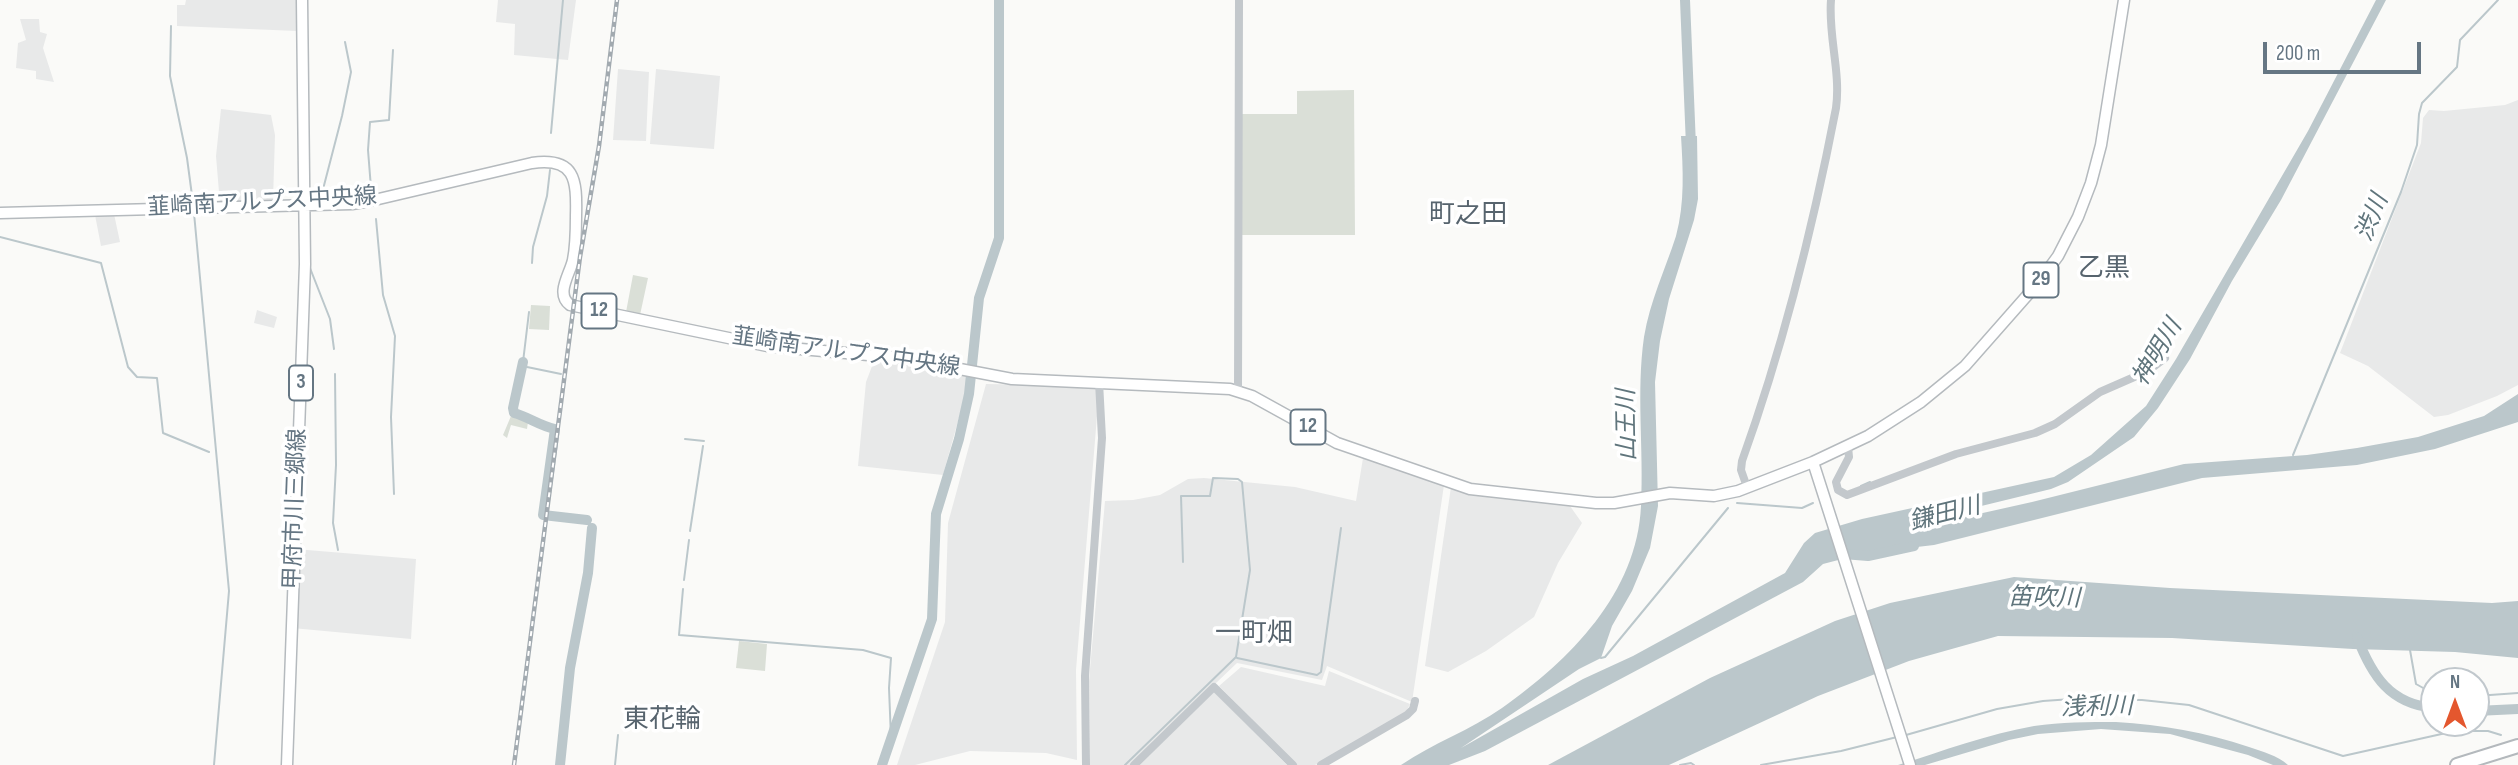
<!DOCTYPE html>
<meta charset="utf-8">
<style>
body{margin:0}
#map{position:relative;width:2518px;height:765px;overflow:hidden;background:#fafaf8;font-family:"Sofia Sans Condensed",sans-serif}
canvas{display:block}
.north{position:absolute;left:2420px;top:667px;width:70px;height:70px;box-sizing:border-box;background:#fff;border:2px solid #c1c8cd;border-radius:50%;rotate:0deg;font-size:19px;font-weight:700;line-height:28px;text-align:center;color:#657683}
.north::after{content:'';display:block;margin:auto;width:24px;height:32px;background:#e4572e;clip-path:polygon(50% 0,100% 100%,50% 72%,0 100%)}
.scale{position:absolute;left:2263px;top:42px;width:158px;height:32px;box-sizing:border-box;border:4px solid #657683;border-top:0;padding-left:9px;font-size:21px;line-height:24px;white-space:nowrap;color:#657683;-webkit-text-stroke:5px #fff;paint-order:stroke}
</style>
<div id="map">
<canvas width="2518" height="765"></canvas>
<div class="north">N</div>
<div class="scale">200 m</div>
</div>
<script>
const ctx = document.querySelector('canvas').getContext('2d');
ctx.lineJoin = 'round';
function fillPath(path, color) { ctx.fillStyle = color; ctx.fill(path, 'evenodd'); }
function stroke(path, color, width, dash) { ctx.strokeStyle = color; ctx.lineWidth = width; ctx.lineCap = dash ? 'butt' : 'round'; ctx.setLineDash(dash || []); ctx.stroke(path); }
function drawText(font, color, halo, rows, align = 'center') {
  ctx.font = font + ' "Sofia Sans Condensed","Noto Sans JP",sans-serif'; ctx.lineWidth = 7; ctx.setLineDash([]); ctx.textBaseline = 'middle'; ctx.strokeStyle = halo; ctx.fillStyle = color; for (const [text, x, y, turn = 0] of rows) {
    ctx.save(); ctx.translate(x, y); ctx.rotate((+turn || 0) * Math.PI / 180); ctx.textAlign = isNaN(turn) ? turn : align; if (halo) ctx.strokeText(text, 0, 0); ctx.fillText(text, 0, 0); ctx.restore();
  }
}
fillPath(new Path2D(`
 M186 0H298L297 31 177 26V5H185Z
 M498 0H576L568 60 514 55 515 24 496 22Z
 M20 19H39L40 32 47 34 43 48 54 82 36 79V71L16 68 18 43 26 40Z
 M618 69 649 72 646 141 613 140Z
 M656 69 720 76 714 149 650 144Z
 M2518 100V385L2497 396 2448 415 2434 417 2368 366 2340 353 2421 143 2423 118 2429 110 2444 111 2505 105Z
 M221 109 271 115 275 135 273 200 220 204 216 156Z
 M114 214 120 242 101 246 95 215Z
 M257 310 277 317 274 328 254 323Z
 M874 361 968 374 965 396 943 475 858 466 866 382Z
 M986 384 1097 386 1099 392 1076 670 1077 760 1046 753 970 751 915 765H897L945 622 948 523Z
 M1363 458 1444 485 1412 702 1327 666 1322 680 1237 663 1130 765H1090L1089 680 1105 501 1133 500 1160 495 1188 479 1204 478 1295 487 1356 501Z
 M1451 487 1477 495 1570 506 1582 523 1558 563 1534 617 1486 651 1448 672 1425 666Z
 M295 549 416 559 411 639 292 628Z
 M1241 667 1325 686 1329 671 1410 704 1406 712 1315 765H1296L1219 686Z
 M1214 692 1287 765H1139Z`), '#e8e9e9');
fillPath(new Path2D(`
 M1354 90 1355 235H1238L1240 114H1297V91Z
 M633 275 648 278 640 315 626 312Z
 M531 305 550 306 549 330 529 329Z
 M511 416 528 422 527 429 511 425 507 438 503 435Z
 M739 641 767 644 765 671 736 668Z`), '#dadfd7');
fillPath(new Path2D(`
 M2376 0H2386L2281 200 2232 281 2190 359 2158 408 2134 437 2068 482 2051 489 1928 519 1929 525 2032 502 2184 464 2307 455 2357 448 2418 437 2484 416 2518 394V422L2435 449 2357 465 2202 478 1934 545 1865 553 1823 564 1803 582 1485 751 1449 765H1401C1433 743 1471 730 1502 708 1570 660 1637 593 1641 506 1644 449 1636 393 1644 337 1650 301 1665 270 1676 236 1685 203 1683 169 1681 136H1697L1698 199 1694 220 1669 299 1660 341 1655 382 1658 506 1650 548 1632 591 1612 626 1601 658 1579 669 1461 748 1583 679 1633 656 1785 573 1804 543 1815 533 1862 519 2054 477 2091 455 2146 406 2176 359 2308 131Z
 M2014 577 2170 588 2492 603 2518 601V658L2455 652 2353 649 2172 638 1998 636 1909 661 1818 696 1669 765H1548L1710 678 1835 621 1890 603Z
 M2116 722C2162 725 2205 732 2249 747 2263 752 2277 755 2288 765H2273L2248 755 2170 734 2101 729 2038 734 2009 740 1925 765H1898C1943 751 1988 734 2034 726 2061 722 2088 722 2116 722Z`), '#bbc7cb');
stroke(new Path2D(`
 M171 26 170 76 187 158 193 203
 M551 133 563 0
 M371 188 368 150 370 122 389 120 393 50
 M321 197 342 116 351 72 345 42
 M194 213 229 591 214 765
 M376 219 383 295 395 336 391 417 394 494
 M0 237 101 263 128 367 137 377 157 378 163 433 209 452
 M532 263 533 247 547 196 550 170
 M310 268 330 319 334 349
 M529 312 523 362 527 367 561 374
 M335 374 336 465 333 523 338 550
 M685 439 704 441
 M2293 455 2401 192 2417 145 2419 114 2422 103 2457 67 2460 40 2498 0
 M1861 486 1870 482
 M1737 503 1802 508 1813 503
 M690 531 703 446
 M684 580 689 540
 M683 589 679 635 863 650 891 658 889 688 891 738
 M2410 650 2416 684 2434 694
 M1237 658 1317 675 1321 672 1341 528
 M1601 658 1605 657 1728 508
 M2476 696 2518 693
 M1906 735 1997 709 2043 701 2072 699 2142 700 2189 705 2343 756 2455 731H2488L2501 735
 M615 765 618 735
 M1125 765 1236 657 1250 570 1242 482 1238 479 1213 478 1210 496H1181L1183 562
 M1680 765 1691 763 1694 765
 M1761 765 1841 751 1897 737`), '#bbc7cb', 2);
stroke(new Path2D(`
 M1685 0 1691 146
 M523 362 513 408 514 413C529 417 538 425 555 429L543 515 587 520
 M1843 554 1868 556 1914 546
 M2357 637C2372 676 2390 704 2434 708
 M2476 711 2518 709
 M560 765 570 668 588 573 592 528
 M882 765 932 619 936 514 959 439 969 394 979 298 999 238V0`), '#bbc7cb', 10);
const major = new Path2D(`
 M0 213 352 204 370 201 532 163C575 157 577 179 576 216 576 230 576 245 573 260 570 274 555 294 570 305L767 346 902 358 1012 379 1230 389 1252 396 1337 443 1470 489 1596 503H1614L1670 493 1714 496 1738 491 1813 462 1868 436 1921 402 1965 366 2039 282 2058 256 2078 217 2091 183 2101 145 2124 0
 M1813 462 1910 765
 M287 765 305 264 302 0`);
const highway = new Path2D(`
 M2457 765 2518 746`);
stroke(major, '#b5babe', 13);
stroke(highway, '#b4b9bd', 16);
stroke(new Path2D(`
 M1238 391 1239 0
 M1848 447 1849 457 1836 482 1838 490 1847 495 1956 454 2035 433 2055 424 2100 392 2148 371 2165 358
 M1747 487 1741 470 1742 461C1783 347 1813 227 1836 108 1841 72 1828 36 1831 0
 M1086 765 1085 676 1102 438 1099 382
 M1134 765 1214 687 1293 765
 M1321 765 1407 715 1413 709 1415 701`), '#c3c8cc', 8);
stroke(major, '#fff', 10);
stroke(highway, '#fff', 12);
const rail = new Path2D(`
 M514 765 580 257 599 146 617 0`);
stroke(rail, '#a2aab0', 4.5);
stroke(rail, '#fff', 2, [5]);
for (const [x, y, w] of [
 [2041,280,35],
 [599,311,35],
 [301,383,24],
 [1308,427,35]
]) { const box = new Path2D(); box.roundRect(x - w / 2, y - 17.5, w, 35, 5); ctx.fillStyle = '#fff'; ctx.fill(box); stroke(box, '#657683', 2); }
drawText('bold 21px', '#657683', null, [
 ["29",2041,280],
 ["12",599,311],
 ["3",301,383],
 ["12",1308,427]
]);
drawText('23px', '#657683', '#fff', [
 ["韮崎南アルプス中央線",262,203,-3],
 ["韮崎南アルプス中央線",846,353,8],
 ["甲府市川三郷線",296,509,-88]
]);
drawText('italic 24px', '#60757c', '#fff', [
 ["渋川",2373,218,-68],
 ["神明川",2158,353,-59],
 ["山王川",1628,425,-91],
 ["鎌田川",1945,515,-14],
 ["笛吹川",2044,599,1],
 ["浅利川",2097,708,-1]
]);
drawText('26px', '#57646e', '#fff', [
 ["町之田",1468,215],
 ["乙黒",2104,269],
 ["一町畑",1254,634],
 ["東花輪",662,720]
]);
</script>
